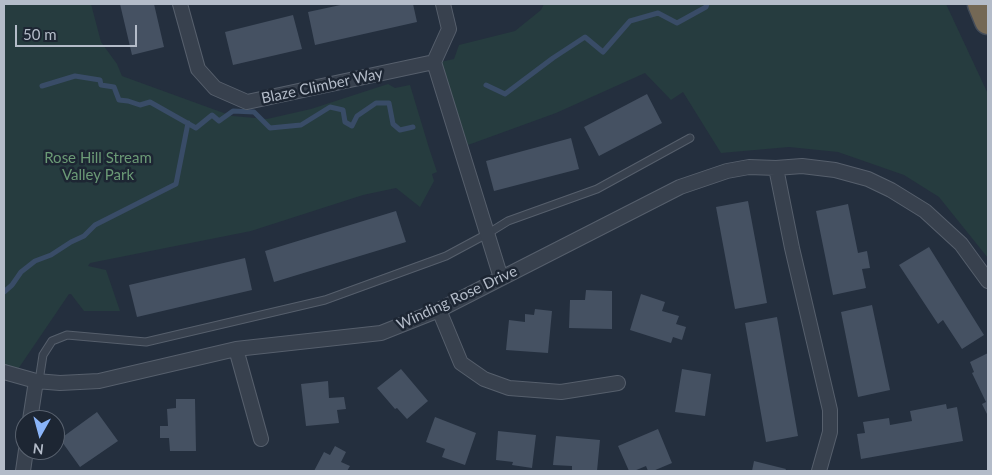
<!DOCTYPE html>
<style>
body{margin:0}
#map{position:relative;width:992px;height:475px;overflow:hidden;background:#242f3e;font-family:Lato,sans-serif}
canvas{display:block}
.frame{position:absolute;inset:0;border:5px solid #b4bcc9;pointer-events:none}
.north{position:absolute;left:15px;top:410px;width:50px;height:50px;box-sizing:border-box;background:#1d2633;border:1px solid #59626f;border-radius:50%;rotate:187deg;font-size:14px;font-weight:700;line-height:20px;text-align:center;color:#b4bcc9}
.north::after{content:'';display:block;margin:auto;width:18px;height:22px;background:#8ab4f8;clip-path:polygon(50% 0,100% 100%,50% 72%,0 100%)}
.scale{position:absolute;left:15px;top:25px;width:122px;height:22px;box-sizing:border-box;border:2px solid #b4bcc9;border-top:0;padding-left:6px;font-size:15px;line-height:18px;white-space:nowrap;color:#b4bcc9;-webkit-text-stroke:4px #1d2633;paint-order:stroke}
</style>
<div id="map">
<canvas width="992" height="475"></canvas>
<div class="frame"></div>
<div class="north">N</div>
<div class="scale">50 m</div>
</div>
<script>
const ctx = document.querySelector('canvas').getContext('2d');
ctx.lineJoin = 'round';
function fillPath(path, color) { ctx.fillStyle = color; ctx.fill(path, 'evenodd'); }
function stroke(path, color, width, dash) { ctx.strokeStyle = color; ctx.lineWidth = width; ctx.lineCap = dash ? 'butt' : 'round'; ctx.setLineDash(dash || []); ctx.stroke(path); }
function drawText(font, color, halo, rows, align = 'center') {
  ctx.font = font + ' Lato,sans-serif'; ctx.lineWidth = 5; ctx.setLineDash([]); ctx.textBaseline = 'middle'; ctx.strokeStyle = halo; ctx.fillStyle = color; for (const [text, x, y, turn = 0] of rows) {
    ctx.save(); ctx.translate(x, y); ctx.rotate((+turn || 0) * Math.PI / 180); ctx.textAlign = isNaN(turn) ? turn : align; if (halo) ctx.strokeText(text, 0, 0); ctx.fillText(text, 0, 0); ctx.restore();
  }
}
fillPath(new Path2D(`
 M4 4H91L101 42 117 64 122 76 232 116 267 119 311 109 388 84 395 88 410 85 429 148 437 172 432 174 434 181 420 207 396 188 363 195 251 231 90 263 88 266 106 270 120 311H84L71 294H69L14 375 4 372Z
 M544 4H946L988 94V258L939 197 904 175 838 152 789 147 721 153 683 92 671 100 645 73 556 113 468 145 440 62 454 59 459 45 515 31 541 10Z`), '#263c3f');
stroke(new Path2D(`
 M486 85 505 94 553 58 585 37 603 52 630 21 658 13 677 23 706 7 707 4
 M42 86 75 76 100 80 101 85 114 87 119 100 128 101 140 105 150 102 196 128 212 115 219 121 233 111 254 112 270 128 301 125 330 107 343 110 345 122 352 126 357 116 376 103H389L393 124 400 130 413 127
 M4 292 12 285 21 272 35 261 51 255 71 242 84 236 95 225 176 184 188 123`), '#394c67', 5);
fillPath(new Path2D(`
 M120 4H154L164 47 132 55Z
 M345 4H413L417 22 315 45 308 12Z
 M293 15 302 49 233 65 225 32Z
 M647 94 662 123 599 156 584 127Z
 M571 138 579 169 494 191 486 161Z
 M748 201 767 303 735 309 716 207Z
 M848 204 858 253 867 251 870 268 862 269 866 288 833 295 816 211Z
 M396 211 406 242 274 282 265 251Z
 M929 247 984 335 962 349 943 320 938 324 899 265Z
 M245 258 252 290 137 317 129 285Z
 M586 290 612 291V329L569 328 570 300H585Z
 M641 294 665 302 662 311 679 316 676 324 686 327 682 340 673 337 671 343 630 330Z
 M872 305 890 390 858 397 841 312Z
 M535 309 552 311 548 353 506 350 509 320 525 322V314L534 315Z
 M777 317 798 436 766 442 745 323Z
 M988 353V416L982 404 986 402 972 373 974 372 970 362Z
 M401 369 428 401 407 419 397 408 395 409 377 388Z
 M682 369 711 374 705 416 675 412Z
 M328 381 329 398 344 397 346 409 337 410 339 423 306 426 301 384Z
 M176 399H195L196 451H170L169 438H160V426H168L167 409 176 408Z
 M946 404 947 409 957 407 963 441 861 459 857 434 865 433 863 422 889 418 890 425 912 421 910 411Z
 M97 412 118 441 80 467 60 439Z
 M435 417 476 433 465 465 442 457 445 449 426 442Z
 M658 429 672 463 653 471H648L646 466 634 471H629L618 446Z
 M498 431 536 435 532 468 512 465 513 462 496 460Z
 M556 436 600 440 597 471H572V466L553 465Z
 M335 446 346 452 341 462 350 466 347 471H314L324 452 330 455Z
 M754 461 786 469 785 471H752Z`), '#455162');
const service = new Path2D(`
 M39 381 43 355 52 341 67 335 146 342 325 300 446 256 487 234 508 221 597 189 690 138`);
const minor = new Path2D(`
 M180 4 198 69 215 88 247 102 434 62 501 278
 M434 62 449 29 443 4
 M776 168 792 248 830 410V432L819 471
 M439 310 461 363 484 379 509 388 561 392 618 383
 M236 349 261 439
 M4 372 36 381 60 383 99 381 236 349 381 333 439 310 680 187 727 171 749 167 776 168 802 166 835 170 868 179 891 190 925 211 961 244 988 281
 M30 420 36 381
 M23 471 26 450`);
const motorway = new Path2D(`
 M981 4 988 21`);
stroke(service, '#565f6c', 9);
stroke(minor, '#565f6c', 16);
stroke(motorway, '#434c59', 29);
stroke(service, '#38414e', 7);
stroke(minor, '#38414e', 14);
stroke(motorway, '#746855', 26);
drawText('15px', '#b4bcc9', '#1d2633', [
 ["Blaze Climber Way",322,86,-12],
 ["Winding Rose Drive",457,298,-25]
]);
drawText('15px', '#6b9a76', '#1d2633', [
 ["Rose Hill Stream",98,158],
 ["Valley Park",98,175]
]);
</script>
